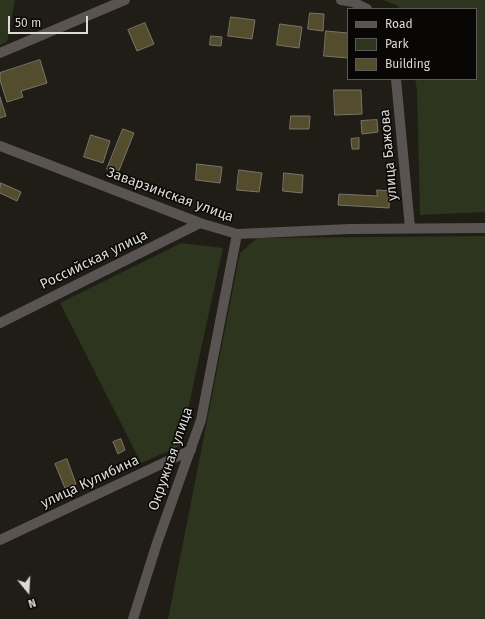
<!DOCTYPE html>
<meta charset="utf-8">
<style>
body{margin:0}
#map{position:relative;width:485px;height:619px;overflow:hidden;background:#1f1d15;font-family:"Fira Sans",sans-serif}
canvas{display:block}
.legend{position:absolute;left:347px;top:8px;width:130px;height:72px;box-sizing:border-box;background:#080705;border:1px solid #5c5b58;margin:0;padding:5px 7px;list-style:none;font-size:12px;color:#dbdad5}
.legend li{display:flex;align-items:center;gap:8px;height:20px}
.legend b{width:20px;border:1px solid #5c5b58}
.north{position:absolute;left:8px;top:571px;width:40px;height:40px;-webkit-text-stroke:3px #080705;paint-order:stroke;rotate:162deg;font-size:11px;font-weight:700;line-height:16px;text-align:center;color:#dbdad5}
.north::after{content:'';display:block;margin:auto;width:14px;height:18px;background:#dbdad5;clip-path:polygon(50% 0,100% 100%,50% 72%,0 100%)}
.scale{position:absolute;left:8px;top:16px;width:80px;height:18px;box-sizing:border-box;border:2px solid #dbdad5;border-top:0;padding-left:5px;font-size:12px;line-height:14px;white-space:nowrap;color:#dbdad5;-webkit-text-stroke:3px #080705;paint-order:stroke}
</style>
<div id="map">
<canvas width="485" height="619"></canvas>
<ul class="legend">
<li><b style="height:5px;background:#595352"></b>Road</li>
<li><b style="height:11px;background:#2d351e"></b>Park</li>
<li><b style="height:11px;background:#534d2d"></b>Building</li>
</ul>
<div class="north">N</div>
<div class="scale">50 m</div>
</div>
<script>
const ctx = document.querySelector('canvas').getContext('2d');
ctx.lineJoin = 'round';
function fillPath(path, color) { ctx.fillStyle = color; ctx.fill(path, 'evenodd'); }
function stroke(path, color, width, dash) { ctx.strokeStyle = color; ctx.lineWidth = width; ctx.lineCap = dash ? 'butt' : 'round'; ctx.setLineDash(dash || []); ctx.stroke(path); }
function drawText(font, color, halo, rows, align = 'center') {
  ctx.font = font + ' "Fira Sans",sans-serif'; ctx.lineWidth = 3; ctx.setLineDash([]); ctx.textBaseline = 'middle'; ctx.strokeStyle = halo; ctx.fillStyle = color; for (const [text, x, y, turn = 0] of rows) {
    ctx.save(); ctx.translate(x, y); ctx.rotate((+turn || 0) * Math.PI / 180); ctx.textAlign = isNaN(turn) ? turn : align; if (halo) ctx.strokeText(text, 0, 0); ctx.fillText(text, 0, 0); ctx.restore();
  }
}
fillPath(new Path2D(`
 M0 0H15L7 42 0 45Z
 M383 0H485V212L420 215 417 90 415 79H476V9H399L398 6Z
 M485 236V619H168L240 253 257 238Z
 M181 243 223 248 180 446 141 463 60 303Z`), '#2d351e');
const building = new Path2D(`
 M310 13 324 14 323 31 308 29Z
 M231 17 255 20 252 39 228 36Z
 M145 23 154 44 137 51 128 30Z
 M280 24 302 27 299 48 277 45Z
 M326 31 348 33V58L324 56Z
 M211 36 222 37 221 46 210 45Z
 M40 60 47 83 21 91 23 97 7 102 0 80V73Z
 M334 90H361L362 114 335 115Z
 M0 97 6 116 0 118Z
 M291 116H310L309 129H290Z
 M377 120 378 132 362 134 361 121Z
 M123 129 134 133 118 173 107 169Z
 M91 135 110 141 103 163 84 157Z
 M359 138V149H352L351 139Z
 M197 164 222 167 220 183 196 180Z
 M239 170 262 173 259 192 237 190Z
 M284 173 303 175 302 193 283 191Z
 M1 183 21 192 17 201 0 193Z
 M377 190 390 191 389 208 338 205 339 194 377 196Z
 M121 439 125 450 118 454 113 442Z
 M67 459 76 484 65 488 55 464Z`);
fillPath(building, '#534d2d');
stroke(building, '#78766c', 1);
stroke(new Path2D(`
 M341 0 353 2 367 9
 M0 53 125 0
 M396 79 410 228
 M0 146 200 223 237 234 350 229 485 228
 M0 323 200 223
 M0 540 191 450
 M133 619 157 543 201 420 237 234`), '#595352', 10);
drawText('14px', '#dbdad5', '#080705', [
 ["улица Бажова",389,155,-95],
 ["Заварзинская улица",170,195,20],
 ["Российская улица",94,260,-26],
 ["Окружная улица",171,459,-71],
 ["улица Кулибина",90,482,-25]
]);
</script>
